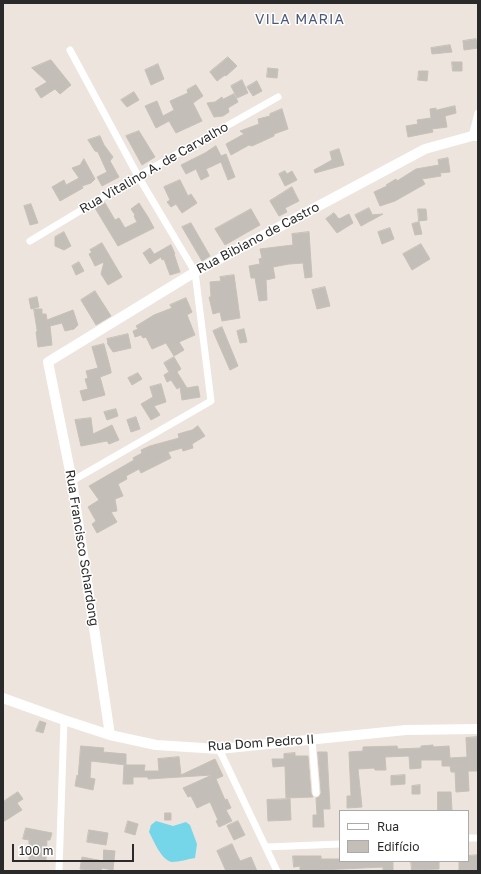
<!DOCTYPE html>
<meta charset="utf-8">
<style>
body{margin:0}
#map{position:relative;width:481px;height:874px;overflow:hidden;background:#ece4dd;font-family:"Golos Text",sans-serif}
canvas{display:block}
.frame{position:absolute;inset:0;border:4px solid #2a2a2a;pointer-events:none}
.legend{position:absolute;left:339px;top:810px;width:130px;height:52px;box-sizing:border-box;background:#fff;border:1px solid #aaa;margin:0;padding:5px 7px;list-style:none;font-size:12px;color:#2a2a2a}
.legend li{display:flex;align-items:center;gap:8px;height:20px}
.legend b{width:20px;border:1px solid #aaa}
.scale{position:absolute;left:12px;top:844px;width:122px;height:18px;box-sizing:border-box;border:2px solid #2a2a2a;border-top:0;padding-left:5px;font-size:12px;line-height:14px;white-space:nowrap;color:#2a2a2a;-webkit-text-stroke:3px #fff;paint-order:stroke}
</style>
<div id="map">
<canvas width="481" height="874"></canvas>
<div class="frame"></div>
<ul class="legend">
<li><b style="height:5px;background:#fff"></b>Rua</li>
<li><b style="height:11px;background:#c4beb9"></b>Edifício</li>
</ul>
<div class="scale">100 m</div>
</div>
<script>
const ctx = document.querySelector('canvas').getContext('2d');
ctx.lineJoin = 'round';
function fillPath(path, color) { ctx.fillStyle = color; ctx.fill(path, 'evenodd'); }
function stroke(path, color, width, dash) { ctx.strokeStyle = color; ctx.lineWidth = width; ctx.lineCap = dash ? 'butt' : 'round'; ctx.setLineDash(dash || []); ctx.stroke(path); }
function drawText(font, color, halo, rows, align = 'center') {
  ctx.font = font + ' "Golos Text",sans-serif'; ctx.lineWidth = 3; ctx.setLineDash([]); ctx.textBaseline = 'middle'; ctx.strokeStyle = halo; ctx.fillStyle = color; for (const [text, x, y, turn = 0] of rows) {
    ctx.save(); ctx.translate(x, y); ctx.rotate((+turn || 0) * Math.PI / 180); ctx.textAlign = isNaN(turn) ? turn : align; if (halo) ctx.strokeText(text, 0, 0); ctx.fillText(text, 0, 0); ctx.restore();
  }
}
fillPath(new Path2D(`
 M156 821 173 826 186 822 190 825 197 844 195 858C188 859 179 862 172 862 161 860 154 841 149 832L151 825Z`), '#75d6e9');
const building = new Path2D(`
 M476 39 478 48 464 50 463 41Z
 M450 45 452 52 432 54 431 48Z
 M228 57 237 66 226 76 225 75 217 81 210 72Z
 M51 60 71 85 60 94 55 89 41 98 35 89 47 82 32 68Z
 M452 62H462V71H453Z
 M158 64 164 79 151 85 145 70Z
 M268 68 278 69 277 78 267 77Z
 M419 71H428L427 81 418 80Z
 M242 80 248 93 237 98 231 86Z
 M257 81 262 91 253 96 247 87Z
 M196 85 203 96 193 103 202 121 176 133 169 121 156 128 145 106 157 101 163 116 174 110 170 101 188 93 187 90Z
 M134 92 139 100 127 107 121 100Z
 M234 94 238 102 228 108 229 112 223 116 214 117 207 103 215 102 222 97 223 99Z
 M455 106 456 113 445 116 447 127 432 129 433 132 408 137 406 126 418 124 417 120 431 118 430 109 436 108V110Z
 M282 109 288 129 274 134V136L252 146 249 145 231 155 226 144 244 134 240 131 259 124 258 119 270 116V114Z
 M139 131 155 157 142 165 126 136Z
 M100 136 104 145 113 157 110 161 119 177 102 186 97 177 107 172 98 152 95 151 88 140Z
 M216 146 221 156 226 154 235 177 228 180 221 162 206 169 209 176 201 180 196 169 186 174 181 165 205 153Z
 M339 149 344 165 315 173 314 170 332 160 330 152Z
 M448 158 450 172 440 173 441 176 422 179 425 184 395 201 380 206 374 192 387 186 386 185 396 179 397 181 416 169 439 165 438 160Z
 M84 159 95 179 91 183 82 186 83 188 60 201 52 187 64 180 66 185 79 178 72 168 80 165Z
 M285 171 287 174 292 171 297 180 285 186 279 174Z
 M180 180 188 196 191 194 197 203 182 213 176 204 171 207 167 202 170 200 164 187Z
 M292 187 299 201 285 208 287 212 279 216 270 201Z
 M105 203 115 220 119 218 125 228 137 222 134 216 135 215 131 209 139 203 148 217 154 228 118 246 95 208Z
 M31 204 38 223 30 225 24 206Z
 M369 208 372 214 370 215 383 214 361 226 355 215Z
 M251 209 260 225 225 245 215 229Z
 M418 209H426L427 220 419 221Z
 M334 213 339 219 349 214 353 223 337 233 326 219Z
 M419 222 422 234 415 235 412 224Z
 M191 223 210 256 202 261 182 227Z
 M390 228 394 239 382 244 378 232Z
 M64 232 71 246 64 250 55 246V237Z
 M309 232 312 277 305 278 303 263 289 264 273 267 275 278 266 280 267 300 259 301 255 278H251L249 266 260 264 259 259 262 258 260 249 293 245 292 234Z
 M102 243 122 277 108 285 101 274 104 262 95 266 89 254 92 252 90 250Z
 M421 244 430 259 412 270 403 254Z
 M171 245 175 254H174L180 272 170 275 164 259 162 260 161 257 150 264 143 253 150 248 154 254Z
 M79 262 84 271 76 275 72 266Z
 M234 275 240 318 222 321 220 312 213 314 209 297H211L210 282 221 281 220 277Z
 M325 287 330 306 317 309 312 290Z
 M95 291 111 316 96 325 81 300Z
 M37 297 39 307 31 309 29 299Z
 M186 298 192 312 187 315 195 335 179 342 184 350 174 356 166 343 152 349 146 337 143 338 141 335 135 337 133 331 138 329 136 326 154 315 172 308 170 305Z
 M34 309H42V314H46L47 320 73 310 78 325 74 329 65 331 62 323 50 326 52 345 38 347 36 332 37 331Z
 M222 327 238 366 230 370 213 331Z
 M244 329 247 342 240 343 237 331Z
 M128 334 131 348 113 352 107 343H108L107 339Z
 M104 344 111 371V373L100 377 105 395 83 401 80 391 88 389 85 379 88 378 86 371 98 368 92 347Z
 M174 357 181 369 177 372 187 388 198 386 200 397 182 400 180 387 177 389 171 380 167 382 164 375 169 372 164 363Z
 M138 373 142 379 132 385 128 378Z
 M161 384 166 402 154 406 160 415 151 420 141 404 153 397 150 387Z
 M116 409 118 416 107 420 104 412Z
 M136 417 140 429 131 432 127 420Z
 M91 418 93 434 112 425 119 440 109 444 107 441 81 446 75 420Z
 M198 426 205 436 192 444 193 448 183 451 182 448 168 452 171 458 141 473 139 469 126 476 127 479 118 484 123 496 115 499 117 511 111 512 117 522 97 533 92 524 96 521 88 507 99 500 89 486 134 460 133 458 142 453 141 450 150 446 179 438 178 434 192 430Z
 M40 721 46 723 43 733 36 731Z
 M478 737V771H468L469 791 456 792 455 772H451L450 766H442V760H421V768L410 769 409 756 385 757 386 770H375L374 768 358 769 362 807 347 808V796H351L349 752 363 751V747L397 746 398 749 421 748V746L433 745V747L449 746 450 758 467 757 466 738Z
 M81 746 104 748 103 752 126 754V765L91 761 90 778 95 779 93 790 75 786 77 775 78 776Z
 M318 752H327L330 809H323L324 827H313V815H317L316 798 319 797 321 793Z
 M295 753V756H308L311 793 313 797 286 798 285 766 273 767 272 759H284V754Z
 M179 757 181 775 215 759 223 776 216 779 225 800 227 799 231 808 226 810 232 821 219 827 216 821 218 820 210 802 197 808 191 796 188 797 183 788 212 775 148 779V777H133V784H123L124 765H145L144 771H159L158 759Z
 M405 775V784L391 785V776Z
 M420 785V794H412V786Z
 M18 792 23 799 17 803 22 810 3 822V802Z
 M438 792H451L452 811H438Z
 M290 799 291 820 268 821 267 800Z
 M165 813H171V820H165Z
 M128 821 138 824 135 835 125 832Z
 M238 821 245 835 234 840 227 826Z
 M26 828 52 833 50 840H47L46 861H29V840L23 839Z
 M89 830 108 833 106 845 87 842Z
 M232 844 240 861 251 857 257 871H226L217 851Z
 M104 850 115 851 113 870 102 868 101 871 80 869 82 857 103 861Z
 M478 855V871H459V861H468V856Z
 M293 856H321V859H340V861H393V871H383V867L300 871V866L294 867Z
 M411 861H439V869L412 870Z`);
fillPath(building, '#c4beb9');
stroke(building, '#c7c0b7', 1);
stroke(new Path2D(`
 M70 50 138 176 195 272 211 401 72 481
 M472 136 478 113
 M30 241 138 176 278 97
 M312 740 316 793
 M219 749 277 871
 M468 838H478
 M266 847 340 844
 M59 871 64 720`), '#fff', 7);
stroke(new Path2D(`
 M3 698 64 720 110 735 156 745 219 749 406 730 478 729
 M110 735 72 481 48 362 195 272 425 149 472 136H478`), '#fff', 10);
drawText('13px', '#2a2a2a', '#fff', [
 ["Rua Vitalino A. de Carvalho",154,168,-30],
 ["Rua Bibiano de Castro",258,238,-28],
 ["Rua Francisco Schardong",82,548,81],
 ["Rua Dom Pedro II",261,743,-4]
]);
ctx.letterSpacing = '1px';
drawText('14px', '#4d5979', '#fff', [
 ["VILA MARIA",300,20]
]);
ctx.letterSpacing = '0px';
</script>
